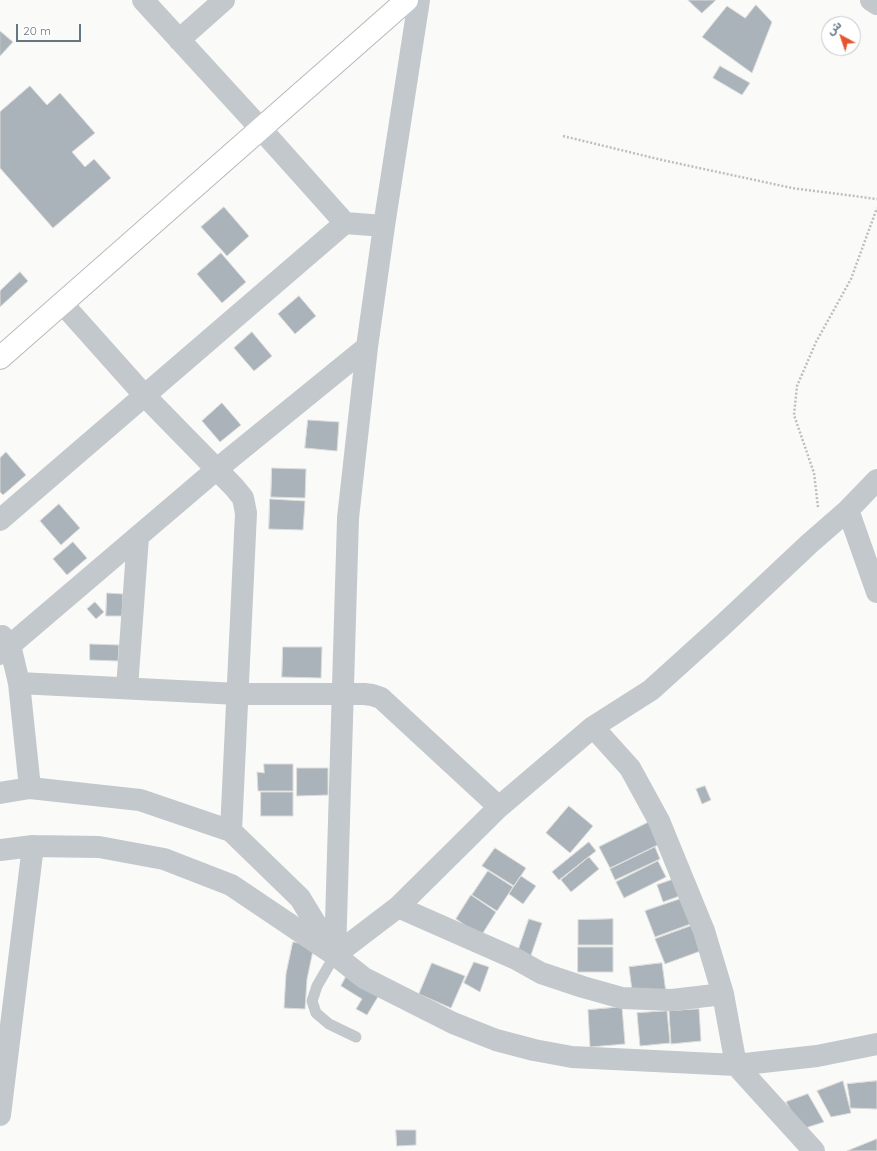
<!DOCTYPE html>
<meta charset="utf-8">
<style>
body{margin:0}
#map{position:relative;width:877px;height:1151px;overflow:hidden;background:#fafaf8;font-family:Quicksand,"Noto Sans Arabic",sans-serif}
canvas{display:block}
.north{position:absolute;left:821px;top:16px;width:40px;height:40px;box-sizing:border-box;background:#fff;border:1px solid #c1c8cd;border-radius:50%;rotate:320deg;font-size:11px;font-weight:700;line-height:16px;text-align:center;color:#657683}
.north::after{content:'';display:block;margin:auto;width:14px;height:18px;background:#e4572e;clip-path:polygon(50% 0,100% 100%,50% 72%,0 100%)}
.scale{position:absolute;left:16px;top:24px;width:65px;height:18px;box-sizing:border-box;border:2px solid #657683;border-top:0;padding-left:5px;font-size:12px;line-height:14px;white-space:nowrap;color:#657683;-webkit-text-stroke:3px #fff;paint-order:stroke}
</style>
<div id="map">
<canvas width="877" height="1151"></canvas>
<div class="north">ش</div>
<div class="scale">20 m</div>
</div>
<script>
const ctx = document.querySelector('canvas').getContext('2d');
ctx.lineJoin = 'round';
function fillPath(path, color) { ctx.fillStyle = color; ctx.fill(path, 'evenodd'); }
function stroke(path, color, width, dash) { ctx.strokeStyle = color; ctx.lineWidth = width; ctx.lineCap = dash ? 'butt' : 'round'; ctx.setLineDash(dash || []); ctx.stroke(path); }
const building = new Path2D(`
 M688 0H716L702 13Z
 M756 5 772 22 752 73 702 37 727 6 745 18Z
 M0 31 13 42 0 56Z
 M720 66 750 83 742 95 713 78Z
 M30 86 47 105 60 93 95 133 72 152 85 167 94 159 111 178 53 228 0 168V112Z
 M224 207 249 236 227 256 201 227Z
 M221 253 246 282 222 303 197 274Z
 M20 272 28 281 0 307V291Z
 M299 296 316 316 295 334 278 314Z
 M252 332 272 356 254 371 234 348Z
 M222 403 241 425 220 442 202 421Z
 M308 420 339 422 337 451 305 448Z
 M6 452 26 475 3 495 0 492V458Z
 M272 468 306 469 305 498 271 497Z
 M270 499 305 501 303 530 269 529Z
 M59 504 80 528 61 545 40 521Z
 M73 542 87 558 67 575 53 559Z
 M107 593 123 594 122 616H106Z
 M95 602 104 612 96 619 87 609Z
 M90 644 119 645 118 661 90 660Z
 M283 647H322L321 678 282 677Z
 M264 764H293V791H258L257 772 264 773Z
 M297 768H328V795L297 796Z
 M705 786 711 800 702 804 696 789Z
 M261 792H293V816H261Z
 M569 806 593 826 570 853 546 833Z
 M653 820 664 842 610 868 599 847Z
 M589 842 596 851 559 880 552 872Z
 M655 847 660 859 615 880 610 869Z
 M495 848 526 868 514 886 482 866Z
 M589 857 599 869 571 892 561 880Z
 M658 861 666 877 624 898 616 882Z
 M488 871 513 887 497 911 472 895Z
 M521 876 536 886 523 904 509 894Z
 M680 877 685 894 663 902 657 885Z
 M471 895 496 912 481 936 456 919Z
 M686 897 696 922 655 937 645 911Z
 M529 919 542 923 530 958 517 954Z
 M613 919V945H578V920Z
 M696 924 706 949 665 964 655 939Z
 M293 942 314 946 307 979 305 1009 284 1008 286 974Z
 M578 947H613V972H578Z
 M474 962 489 967 480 992 464 983Z
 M432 963 465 976 451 1008 419 994Z
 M662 963 666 993 633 998 629 967Z
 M347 975 379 995 367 1015 356 1009 362 999 341 986Z
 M622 1007 625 1044 590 1047 588 1010Z
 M699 1009 701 1041 671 1044 669 1011Z
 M667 1011 670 1043 640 1046 637 1013Z
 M843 1081 851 1113 831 1117 817 1091Z
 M877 1081V1109L850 1108V1101L847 1084Z
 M808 1094 824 1122 799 1130 800 1126 786 1102Z
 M396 1130H416V1145L397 1146Z
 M877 1139V1151H847Z`);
fillPath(building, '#aab3b9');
stroke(building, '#dcdcda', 1);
const secondary = new Path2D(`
 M0 358 407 0`);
stroke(secondary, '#b3babf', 24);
stroke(new Path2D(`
 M563 136 662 160 792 188 877 199
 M818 507 814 473 794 415 797 386 816 342 851 279 877 208`), '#bbbfc2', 2.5, [2, 2]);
stroke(new Path2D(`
 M335 955 317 986 312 1001 316 1013 329 1024 356 1037`), '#c3c8cc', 11);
stroke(new Path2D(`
 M143 0 261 129 345 223 384 226
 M871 0 877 4
 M179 40 224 0
 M62 303 145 396 234 487 243 498 246 513 231 831
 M848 510 877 592
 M0 520 345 223
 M2 636 10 645 19 683 30 788
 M0 654 217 469 367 347
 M19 683 238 694H364L372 695 381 698 499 807
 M127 688 138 537
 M593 727 630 768 659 821 704 931 723 994 736 1065 814 1151
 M0 793 30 788 140 800 231 831 300 898 331 949
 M0 850 33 846 99 847 164 859 231 885 335 955 364 978 453 1023 496 1040 534 1050 572 1057 736 1065 817 1056 877 1044
 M398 907 516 959 541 973 583 987 622 998 672 1000 723 994
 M335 955 348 518 367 347 384 226 419 0
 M335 955 398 907 499 807 593 727 651 690 724 624 809 544 848 510 877 480
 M0 1115 33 846`), '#c3c8cc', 22);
stroke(secondary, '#fff', 22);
</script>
